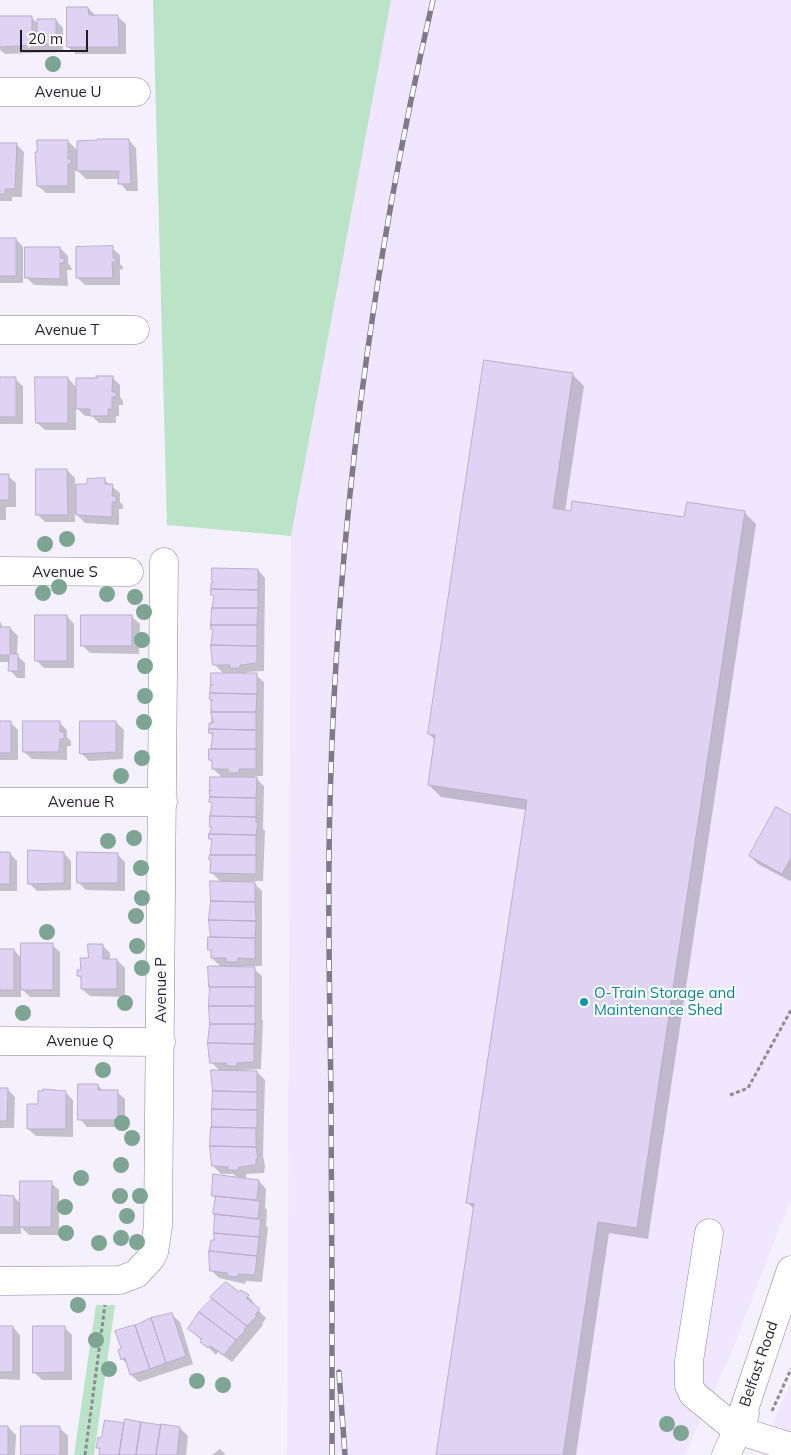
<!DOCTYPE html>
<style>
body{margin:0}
#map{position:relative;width:791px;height:1455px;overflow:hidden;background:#f5f0fe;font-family:Mulish,sans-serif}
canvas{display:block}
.scale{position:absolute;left:20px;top:30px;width:68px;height:22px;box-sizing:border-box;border:2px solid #201b27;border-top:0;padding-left:6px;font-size:15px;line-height:18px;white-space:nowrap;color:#201b27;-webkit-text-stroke:4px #fff;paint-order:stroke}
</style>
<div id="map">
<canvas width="791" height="1455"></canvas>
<div class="scale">20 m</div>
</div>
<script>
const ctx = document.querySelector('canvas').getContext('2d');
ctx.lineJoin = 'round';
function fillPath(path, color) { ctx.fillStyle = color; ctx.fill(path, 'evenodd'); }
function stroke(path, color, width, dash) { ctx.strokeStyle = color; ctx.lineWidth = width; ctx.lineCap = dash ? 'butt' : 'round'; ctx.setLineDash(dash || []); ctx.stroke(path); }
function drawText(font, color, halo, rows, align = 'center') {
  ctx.font = font + ' Mulish,sans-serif'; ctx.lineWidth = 4; ctx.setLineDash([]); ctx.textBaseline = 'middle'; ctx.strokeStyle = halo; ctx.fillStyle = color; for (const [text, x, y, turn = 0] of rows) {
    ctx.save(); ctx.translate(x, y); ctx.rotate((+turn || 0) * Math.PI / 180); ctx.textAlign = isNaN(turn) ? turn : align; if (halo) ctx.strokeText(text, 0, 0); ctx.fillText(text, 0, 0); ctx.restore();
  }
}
fillPath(new Path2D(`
 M385 0H791V1199L731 1353 685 1455H287L291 536Z
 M791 1382V1455H760L775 1418Z`), '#f0e7ff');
fillPath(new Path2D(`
 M153 0H391L291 536 167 525Z
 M96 1305H115L94 1455H74Z`), '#bae3c7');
fillPath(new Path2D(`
 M88 8 96 16 118 17 126 24V54H76L68 47Z
 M0 17H31L39 25 56 20 63 28V52L5 54 0 50Z
 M129 140 136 148 138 191H127L120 183V179H86L78 171H75V193H46L38 186 68 141 78 151Z
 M0 144H16L24 152 22 197H12V201H0Z
 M0 239H16L23 247V283H0Z
 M60 248 68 256V263L71 267 72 270H67L68 286 34 285 26 277Z
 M112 248 120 255V264L123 267V269L120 270V285H85L78 278Z
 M572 374 584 386 565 511 685 519 744 512 756 524 648 1239 609 1233 576 1455H438L475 1210 467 1202 527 810 441 797 429 785 436 741 429 734Z
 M112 377 120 385V397L123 401V405H119V416H116V423H99L92 416H85L76 407V430H45L37 423 68 378 77 388V379Z
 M0 379H15L23 386V424H0Z
 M67 470 75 478V485H88L104 480 120 493V502L123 505V509H119V525L85 523 75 513V522H45L37 514Z
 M0 476H8L16 483V507H6V520H0Z
 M258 570 265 578 264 671 247 672V674L256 675 264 682 263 776H254L264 786 263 829 265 831 263 881H252L262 891V966H245V968L254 969 262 976V1019L263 1021 261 1069 243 1070V1072H257L265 1080 263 1155 265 1166 264 1173 246 1174V1179L259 1181 266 1189 265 1207 267 1210 266 1226 268 1228 262 1282 246 1281 245 1284 219 1278 211 1270 216 1216 214 1214 216 1199 213 1195 238 1178 233 1174H221L213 1166 211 1158 214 1098 220 1071 211 1062 209 1054 212 1017 222 968 212 958V952L209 949 221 882 211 872 210 857H214L213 840 210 838 213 804 211 802 223 778 213 769V763L210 760 214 737 210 733 213 701 211 699 212 684 224 674 214 664 212 656 215 597 212 594Z
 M67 616 74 624V668H44L36 660Z
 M132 617 140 624 139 654 90 653 82 645Z
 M0 621 3 628H10L18 636 17 655 25 663V678H17L10 670V662H0Z
 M0 722H10L18 730V760H0Z
 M116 722 124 730 123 759 89 761 81 753Z
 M60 723 67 730V737L71 741V746H67V760L32 759 24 752Z
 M791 817V880L790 881 758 864 750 856Z
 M0 853H10L17 861V891H0Z
 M64 853 71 861V890L37 891 29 883Z
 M117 854 125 862V891L86 890 79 883Z
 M52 945 60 952V997H30L21 988V997H0V949L14 950 22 959Z
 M102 945 110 953V960H117L125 968V997L90 996 82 989V980L78 975Z
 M98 1085 104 1092H117L125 1099V1127H87L80 1119Z
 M7 1089 15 1097 14 1128H0V1090Z
 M65 1092 73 1100V1137L36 1136 28 1129 39 1105Z
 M51 1183 59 1190V1235H29L21 1227V1234H0V1197H14L21 1204Z
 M218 1289 248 1296 255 1304 254 1306 266 1318 262 1324 263 1325 232 1362 218 1352 216 1355 190 1329 213 1300 211 1297Z
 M163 1315H172L180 1322 193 1364 139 1382 131 1375 128 1365 122 1359 123 1349 117 1332Z
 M0 1327H13L20 1335V1380L0 1379Z
 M64 1327 72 1335V1380H42L34 1372Z
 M106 1422 180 1428 188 1436 186 1455H100L101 1450 98 1447 102 1439Z
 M0 1427H8L16 1435 15 1455H0Z
 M60 1428 68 1436V1455H22Z
 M220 1449 226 1455H212Z`), '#0003');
const building = new Path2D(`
 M67 7H88L89 15H118L119 47H67Z
 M0 16H32V31L37 32V19H56V44L0 47Z
 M98 139H129L131 184H118L119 171H77V141L97 140Z
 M37 140H68V159H71V164H68V186H37L35 152H37Z
 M0 143H17L15 189H5V194H0Z
 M0 238H16V276H0Z
 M113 246V258H116V262H112L113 278H76V247Z
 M25 247H60V258H64V263H60V279L25 278Z
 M484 360 573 373 553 508 571 511 572 501 684 517 687 502 745 511 637 1228 598 1222 563 1455H436L474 1204 466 1203 527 800 428 785 435 735 428 734Z
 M96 376H113L112 392H116V397H112V409H108V416H90V409H76V378H97Z
 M0 377H16V417H0Z
 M35 377H68V423H36Z
 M36 469H67L68 515H36Z
 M0 474H9V500H0Z
 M105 478V484H113L112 496H116V502H112V517L76 515V484H87V479Z
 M212 568 258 569V590L211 589V583L214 582 212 581Z
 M211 589 258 590V608H212L214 596 211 595Z
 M212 608H258L257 625H211Z
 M35 615H67V661H35Z
 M81 615H132V646H81Z
 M211 625H257V646L211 645 213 629H211Z
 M0 627H10V654H18V671H8L9 655H0Z
 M211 645 257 646V663L240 665V668H230V665H213Z
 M211 673H257V694L210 693V686L213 685H211Z
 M210 693 257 694 256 712H211V701L213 700H210Z
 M211 712H256V730L209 729V723H213Z
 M0 721H11V753H0Z
 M23 721H60V732H64V739H60L59 752H23Z
 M80 721H116V752L80 754Z
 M209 729 256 730V749H211L213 733H209Z
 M209 749H256V769H239V773H228V769H212V760H209Z
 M210 777H257L256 798 210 797 209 791 212 790H210Z
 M210 797 256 798V817L210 816 212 803 209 802Z
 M776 807 791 815V858L782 874 749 856Z
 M210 816 256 817V822H258L256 835 209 834 212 827H210Z
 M209 834 256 835V855H210L212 839H209Z
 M28 850 64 852V883L28 884Z
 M0 852H10V884H0Z
 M77 852 118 853V883H77Z
 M211 855H256V874L210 873 211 860H209V856Z
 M210 881 255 882V902L211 901Z
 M211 901 255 902 256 921 209 920Z
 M209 920 256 921 255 938 211 937Z
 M208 937 255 938V959L238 958V962H226V958H211V950H208Z
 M21 943H53V990H21Z
 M88 944H103V959H117V989H81V976H77V970H81L80 958H88Z
 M0 949H14V990H0Z
 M208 966 255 967V987H209Z
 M210 987H255V1006H209Z
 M209 1006H255V1024H210Z
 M210 1024H255L254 1044 208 1043Z
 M208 1043 254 1044V1062L237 1063V1066H226V1063H210Z
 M211 1070 257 1071V1092L213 1091Z
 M78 1084H98V1090H118V1120H78Z
 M0 1088H8L7 1121H0Z
 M43 1089 66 1091V1129H27V1104H38V1091H43Z
 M213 1091 257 1092V1110L212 1109Z
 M212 1109 257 1110V1128L212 1127Z
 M211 1127 256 1128V1147L210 1146Z
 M210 1146 256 1147 258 1159H256V1165L239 1167V1170H228V1167L212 1166Z
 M213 1174 259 1180 257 1200 212 1196Z
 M20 1181H52L51 1227H20Z
 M0 1195 14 1196V1227H0Z
 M216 1196 260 1201 258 1219 213 1214Z
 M215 1214 261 1219 259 1237 214 1233Z
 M214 1233 259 1237 257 1256 209 1251 211 1240H214Z
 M209 1251 257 1256 255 1275 238 1274V1277L227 1276V1273L210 1271Z
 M226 1282 239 1292 241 1290 249 1295 246 1298 260 1309 255 1315 257 1316 247 1326 210 1297Z
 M212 1299 247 1326 244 1330 245 1331 236 1340 199 1312Z
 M199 1312 236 1340 224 1355 210 1346 208 1348 200 1342 202 1339 188 1329Z
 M172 1313 186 1356 166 1363 151 1318Z
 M151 1318 166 1363 150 1369 135 1326Z
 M135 1325 150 1369 130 1375 125 1358 121 1360 118 1350 121 1348 115 1331Z
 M0 1326H13V1372H0Z
 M33 1326H65V1372L33 1373Z
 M125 1419 141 1422 136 1455H119Z
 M105 1420 124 1423 119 1455H99L100 1448H96L98 1437 101 1438Z
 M141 1422 161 1425 156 1455H136Z
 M161 1424 180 1427 177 1455H156Z
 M0 1426H8V1455H0Z
 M21 1426H60V1455H21Z`);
fillPath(building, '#dfd3f3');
stroke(building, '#baadcc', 1);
const minor = new Path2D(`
 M0 92H136
 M0 330H135
 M0 571 129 572
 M0 802H163
 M0 1041 161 1042
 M709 1233 689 1361V1385L693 1394 737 1430 791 1447
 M0 1281 120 1280 136 1274 150 1259 154 1252 158 1226 164 562
 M737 1430 791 1270
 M726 1455 745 1414`);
stroke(minor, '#8b809d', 29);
stroke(new Path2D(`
 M730 1095 748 1088 791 1010
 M772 1411 791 1369
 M85 1455 105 1305`), '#8f8a97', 3, [4, 2.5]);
stroke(minor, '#fff', 28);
const rail = new Path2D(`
 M339 1372 345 1455
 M332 1455C332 1337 332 1220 331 1102 330 1002 327 901 330 801 337 531 372 263 433 0`);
stroke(rail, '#7f7a87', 5.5);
stroke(rail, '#fff', 4, [11]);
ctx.fillStyle = '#7ea494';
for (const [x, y] of [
 [53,64],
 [67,539],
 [45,544],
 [59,587],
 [43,593],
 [107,594],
 [135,597],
 [144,612],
 [142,640],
 [145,666],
 [145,696],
 [144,722],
 [142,758],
 [121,776],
 [134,838],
 [108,841],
 [141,868],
 [142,898],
 [136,916],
 [47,932],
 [137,946],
 [142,968],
 [125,1003],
 [23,1013],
 [103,1070],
 [122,1123],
 [132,1138],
 [121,1165],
 [81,1178],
 [120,1196],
 [140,1196],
 [65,1207],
 [127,1216],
 [66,1233],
 [121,1238],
 [137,1242],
 [99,1243],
 [78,1305],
 [96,1340],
 [109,1369],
 [197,1381],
 [223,1385],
 [667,1424],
 [681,1433]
]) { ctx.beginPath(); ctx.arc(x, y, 8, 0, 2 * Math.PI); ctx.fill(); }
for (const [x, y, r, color] of [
 [584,1002,5,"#0f9aa8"]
]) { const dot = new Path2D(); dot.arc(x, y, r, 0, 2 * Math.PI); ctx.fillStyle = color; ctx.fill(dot); stroke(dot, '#fff', 2); }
drawText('15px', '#201b27', '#fff', [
 ["Avenue U",68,92],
 ["Avenue T",67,330],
 ["Avenue S",65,572],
 ["Avenue R",81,802],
 ["Avenue P",161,990,-90],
 ["Avenue Q",80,1041],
 ["Belfast Road",759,1364,-71]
]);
drawText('15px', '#0d838f', '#fff', [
 ["O-Train Storage and",594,993],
 ["Maintenance Shed",594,1010]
], 'left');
</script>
